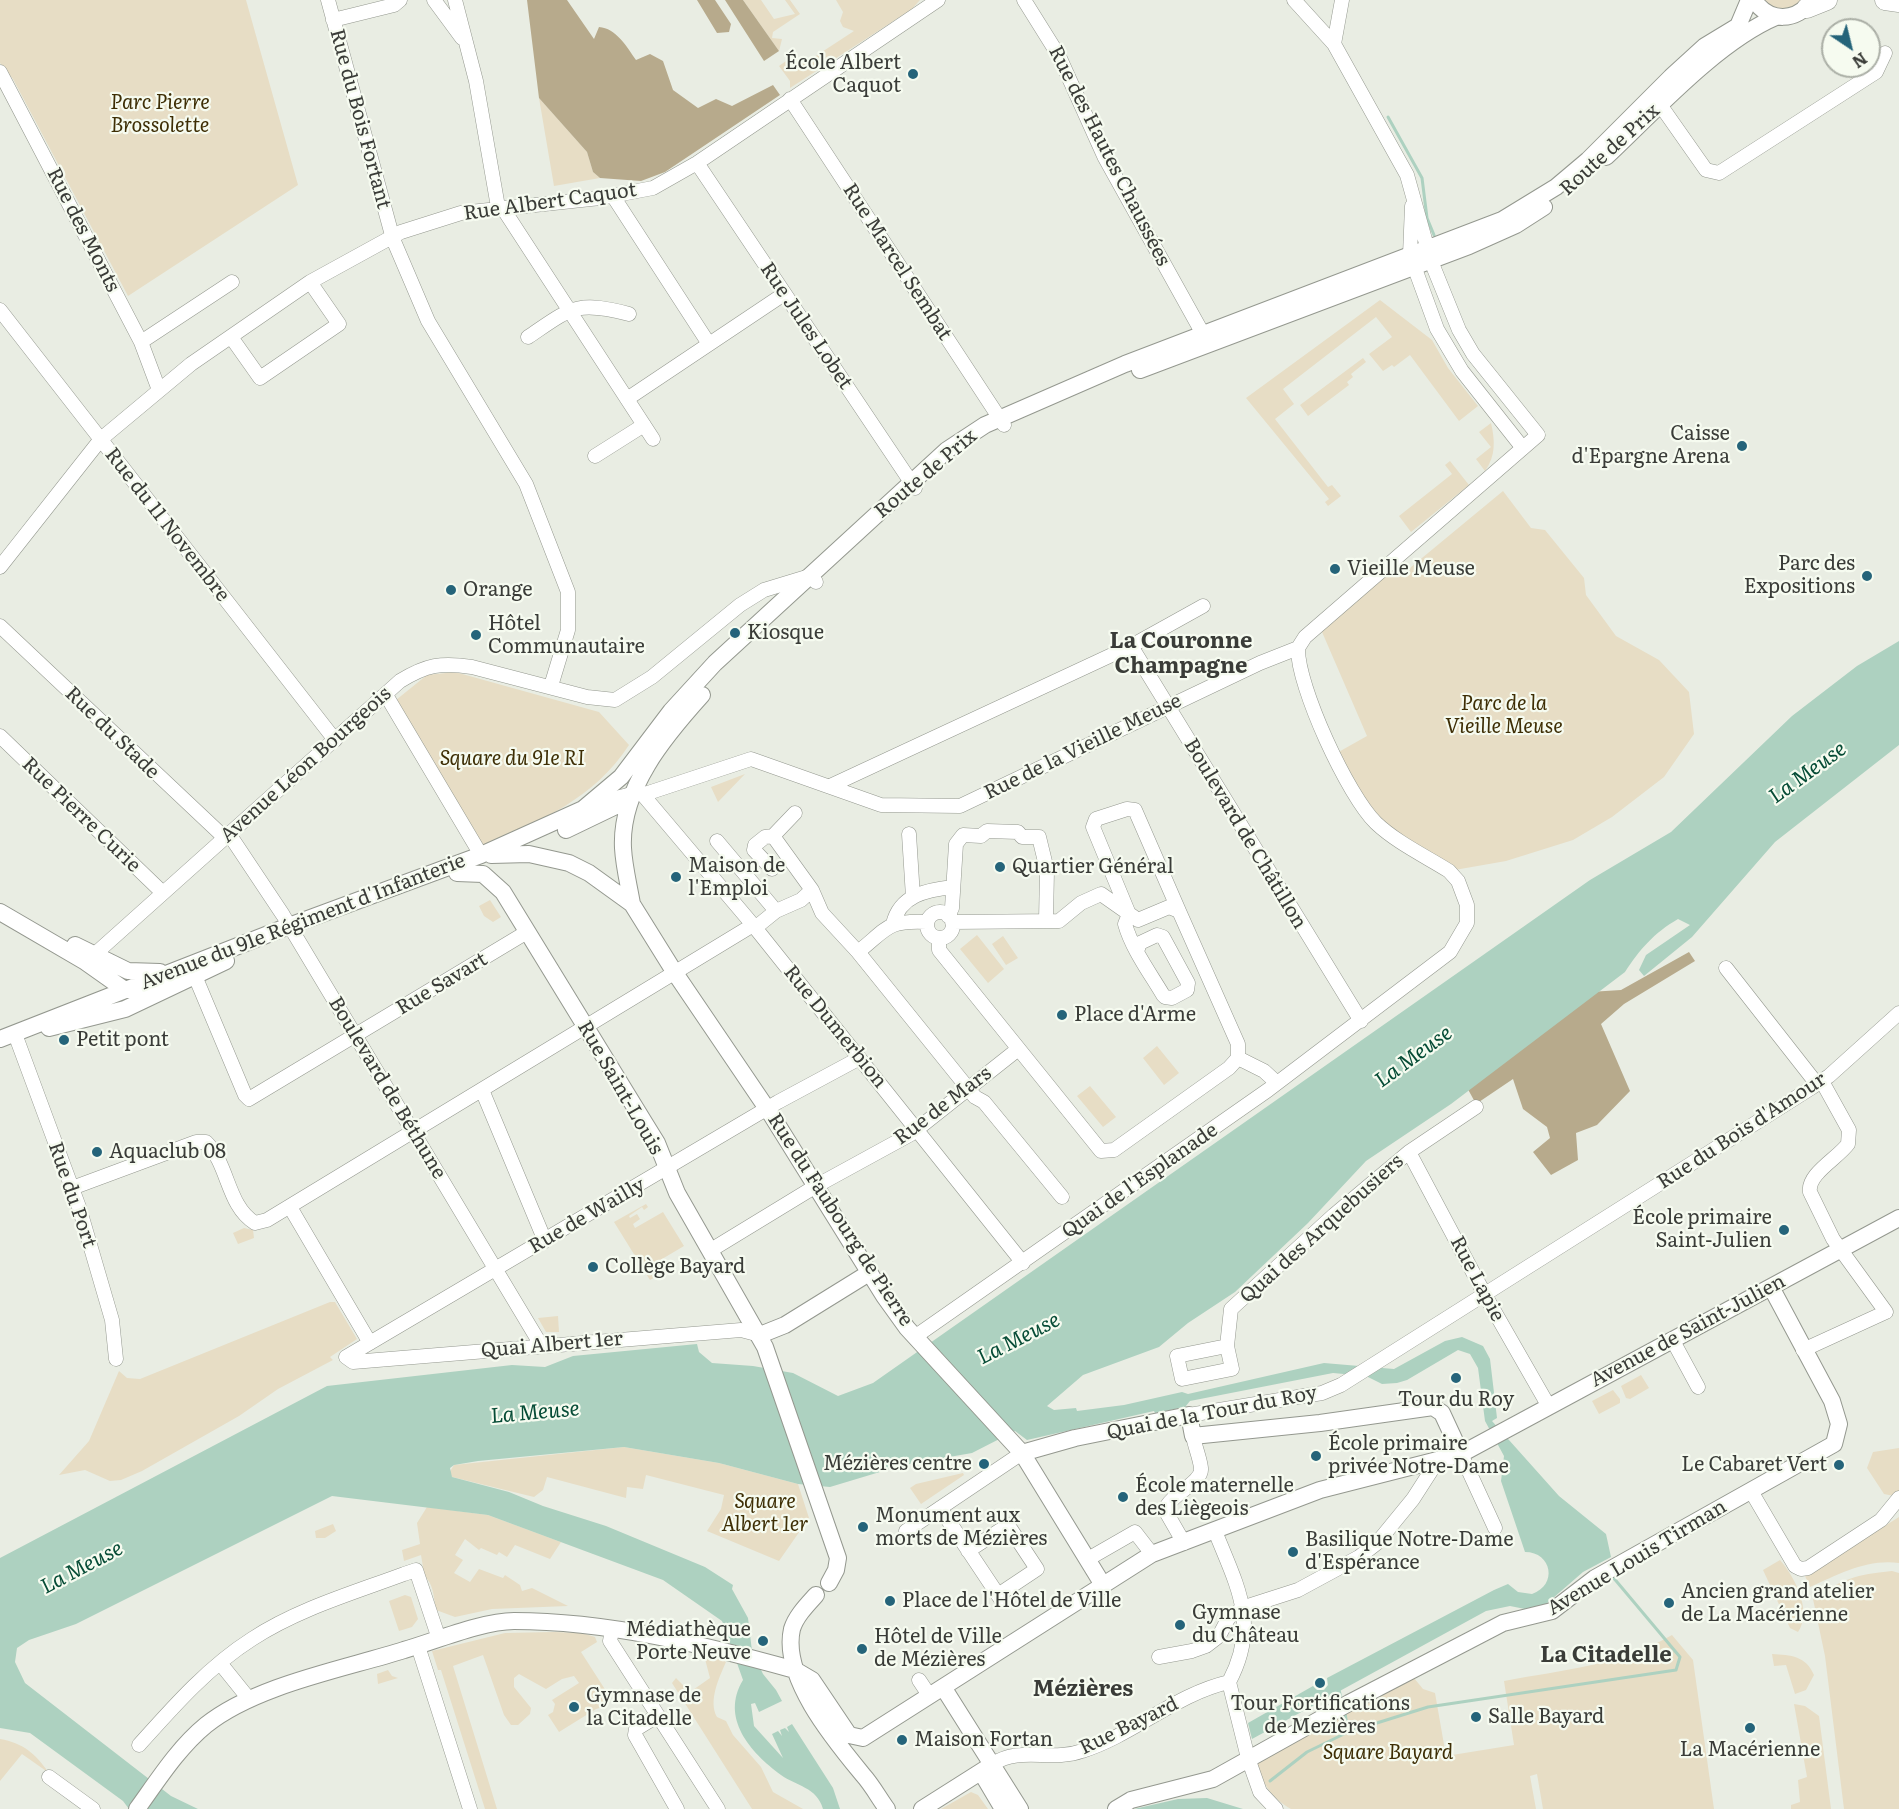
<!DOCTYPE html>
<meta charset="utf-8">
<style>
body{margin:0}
#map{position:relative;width:1899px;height:1809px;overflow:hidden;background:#e9ede3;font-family:Literata,serif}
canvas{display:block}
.north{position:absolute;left:1821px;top:18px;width:60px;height:60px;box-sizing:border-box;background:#f6fbf0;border:2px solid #abafa6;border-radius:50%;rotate:145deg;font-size:16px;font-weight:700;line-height:24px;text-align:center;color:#3a3c38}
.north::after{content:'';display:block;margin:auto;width:21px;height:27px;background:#25647a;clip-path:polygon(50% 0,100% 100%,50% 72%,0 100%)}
</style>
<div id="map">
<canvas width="1899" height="1809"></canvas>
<div class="north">N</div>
</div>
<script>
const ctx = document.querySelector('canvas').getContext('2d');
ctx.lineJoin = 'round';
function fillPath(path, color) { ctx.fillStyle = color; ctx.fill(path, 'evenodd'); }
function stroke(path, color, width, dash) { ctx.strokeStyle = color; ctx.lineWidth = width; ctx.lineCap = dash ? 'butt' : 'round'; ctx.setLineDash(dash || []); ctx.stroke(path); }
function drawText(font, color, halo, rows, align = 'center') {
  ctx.font = font + ' Literata,serif'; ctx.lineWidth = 4.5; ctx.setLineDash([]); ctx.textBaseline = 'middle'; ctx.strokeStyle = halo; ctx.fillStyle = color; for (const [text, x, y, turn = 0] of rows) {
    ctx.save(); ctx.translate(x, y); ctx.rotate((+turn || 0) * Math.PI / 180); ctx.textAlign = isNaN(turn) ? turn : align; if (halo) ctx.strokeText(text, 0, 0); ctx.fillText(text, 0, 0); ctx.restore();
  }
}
fillPath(new Path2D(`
 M0 0H246L298 185 128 296 13 79 0 63Z
 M743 0H761L774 19 795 14 785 0H790L800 14 773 32 772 38 782 39 779 51Z
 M836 0H920L912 9 790 88V81L779 66 786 61 805 63 854 31 843 27 840 21 843 12Z
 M1761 0H1804L1797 7 1780 11Z
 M539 98 587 152 593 172 600 178 554 186Z
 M1380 300 1432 340 1448 368 1478 406 1459 421 1410 355 1394 367 1392 365 1383 371 1369 354 1392 337 1376 317 1283 389 1294 404 1275 419 1328 487 1332 485 1341 496 1328 506 1325 502 1329 499 1246 398Z
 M1363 358 1366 362 1351 374 1353 377 1347 382 1349 385 1308 416 1300 405Z
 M1491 423C1495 440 1496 456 1485 471L1476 459 1491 447 1479 432Z
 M1450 461 1469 485 1411 532 1399 516 1452 474 1445 465Z
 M1503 491 1531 528 1545 530 1584 578 1586 595 1616 636 1659 660 1689 692 1694 734 1664 777 1612 817 1573 840 1506 861 1449 871 1388 832 1335 754 1367 736 1319 625 1387 566 1399 577Z
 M455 672 599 712 629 745C595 798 540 821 484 847L396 700 427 675Z
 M745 774 718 802 711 787Z
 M490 900 501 917 493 922 484 916 479 906Z
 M977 935 1004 969 988 983 960 949Z
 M1003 936 1018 958 1006 965 992 944Z
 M1157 1046 1179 1073 1164 1085 1143 1058Z
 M1090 1086 1116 1117 1103 1127 1077 1096Z
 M646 1204 648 1207 644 1210 642 1207 629 1216 630 1218 637 1214 640 1219 633 1224 635 1228 663 1212 684 1246 657 1262 663 1273 650 1280 614 1222Z
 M244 1228 253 1230 254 1238 238 1244 233 1233Z
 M330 1302H335L357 1339 330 1357 333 1360 278 1389 239 1416 142 1471 121 1480 110 1481 85 1470 59 1475 89 1441 119 1371 127 1378 140 1379Z
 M558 1316 559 1332H546L538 1318Z
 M1641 1375 1649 1388 1630 1399 1626 1398 1621 1386Z
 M1613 1390 1620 1399V1403L1599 1414 1592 1401Z
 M624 1447 719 1463 798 1484 809 1518 779 1561 707 1531 721 1509 724 1495 646 1475 643 1489 627 1487 626 1498 547 1477 543 1490 534 1497 452 1477 449 1473 454 1465Z
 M1899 1448V1497L1884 1494 1867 1468 1873 1452Z
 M963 1473 964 1475 921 1504 910 1488 916 1484Z
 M427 1507 488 1515 561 1542 550 1559 515 1545 507 1557 499 1552 497 1555 481 1548 479 1550 465 1539 455 1555 463 1560 454 1573 470 1582 479 1569 503 1578 505 1575 520 1585 522 1591 532 1588 568 1606 492 1609 455 1617 436 1610C433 1593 434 1581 418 1571L423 1567 421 1555 404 1561 402 1550 420 1544 417 1523Z
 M1899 1517V1563C1866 1559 1840 1574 1810 1587L1805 1576Z
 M333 1524 336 1531 325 1538H316L315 1531Z
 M1780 1560C1794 1576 1813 1611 1798 1632L1790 1628 1763 1570Z
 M1892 1571 1899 1573V1809H1844L1825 1656 1813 1599C1844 1578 1855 1575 1892 1571Z
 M405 1595 411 1597 418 1619 412 1627 399 1631 389 1601Z
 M554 1632 582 1633 595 1637 597 1642 581 1652 608 1694 603 1707 596 1709 559 1732 548 1715 553 1712 555 1704 552 1700 579 1683 574 1676 562 1679 546 1689 519 1674 514 1678V1687L531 1708 530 1714 518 1725H511L504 1715 483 1655 453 1666 497 1809H485L441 1670H438L432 1651 505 1633Z
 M1672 1635 1693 1660 1714 1809H1543L1537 1774 1530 1776 1536 1809H1291C1272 1798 1263 1785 1257 1764L1261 1759 1339 1715 1414 1678 1423 1689 1435 1693 1446 1756 1514 1745 1504 1681C1562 1670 1621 1665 1672 1635Z
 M1772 1654C1791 1655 1806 1656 1814 1675L1806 1690 1795 1694 1786 1665 1774 1666Z
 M705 1659H720L726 1662C719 1678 708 1701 717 1717L726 1721 733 1735 761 1767 773 1792 803 1809H752L672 1683 676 1678 690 1692 710 1678Z
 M388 1670 392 1676 398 1678 378 1684 377 1674Z
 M1794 1704 1805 1706 1819 1716 1831 1809H1791V1805L1800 1802 1798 1780 1807 1777Z
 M0 1739C23 1743 35 1753 49 1773L22 1754 0 1781Z
 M971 1792 978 1795 988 1809H941Z`), '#e7ddc5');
fillPath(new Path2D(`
 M527 0H567L594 39 599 27C616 28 627 47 636 60L650 54 663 61 673 90 698 108 716 99 732 106 773 85 780 95 665 172 641 181 600 178 593 172 587 152 539 98Z
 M697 0H715L731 24 729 32 717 33Z
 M725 0H743L779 51 764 61Z
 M1689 952 1695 961 1624 1004 1601 1024 1630 1091 1597 1125 1576 1133 1578 1160 1551 1175 1533 1152 1550 1138 1547 1127 1523 1109 1513 1079 1476 1104 1464 1082 1574 993 1621 990Z`), '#b7aa8c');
fillPath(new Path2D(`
 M1899 641V745L1775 842 1692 937 1644 976 1639 970 1646 955 1690 925 1678 919C1654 933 1640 949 1625 972L1451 1104 1366 1161 1308 1223 1235 1292 1188 1323 1159 1347 1083 1375 1047 1406 1054 1410 1076 1408 1077 1411 1124 1405 1182 1392 1188 1394 1324 1363 1394 1369 1445 1341 1462 1337 1483 1346 1490 1359 1497 1418 1492 1421 1559 1496 1606 1534 1611 1557 1583 1572 1545 1605 1525 1609 1510 1606 1486 1611 1252 1739 1248 1723 1313 1686 1317 1690H1324L1328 1685 1327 1678 1494 1590 1508 1584 1518 1592 1532 1594C1558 1585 1552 1552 1525 1552L1501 1481 1504 1456 1485 1421 1478 1368 1470 1354 1458 1350 1407 1380 1397 1383 1382 1384 1366 1376 1333 1373 1190 1401 1185 1407 1155 1413 1154 1411 1027 1440 1015 1431 972 1453 903 1465 830 1487 798 1484 719 1463 624 1447 478 1461 454 1465 450 1468 452 1477 509 1492 543 1506 606 1526 705 1567 733 1585 732 1589 748 1618 752 1651 763 1674 776 1690 782 1701 759 1712 755 1703 751 1704 754 1726 783 1758 772 1734 778 1731 782 1736 780 1730 785 1728 789 1732 787 1727 792 1724 833 1788 840 1809H823C817 1787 796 1786 781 1775 750 1752 720 1718 743 1680L722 1621 663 1580 488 1515 332 1496 76 1624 29 1640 17 1648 15 1662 25 1683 171 1796 198 1809H129L123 1801 30 1733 0 1728V1558L327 1386 512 1365 545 1367 573 1356 697 1344 699 1352 712 1363 753 1366 793 1373 838 1396 873 1383 1590 880 1671 832 1792 716 1857 666Z
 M1207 1798 1243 1809H1134L1178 1799Z`), '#add1c0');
stroke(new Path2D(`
 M1388 117 1422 178 1427 218 1434 235
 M1339 1690 1342 1702
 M1345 1713 1348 1732
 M1270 1781 1307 1752 1348 1732 1428 1707 1676 1670 1680 1657 1612 1576`), '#add1c0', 3);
const minor = new Path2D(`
 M328 0 393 239 428 321 526 484 568 592V630L551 686
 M434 0 462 38
 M455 0 476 81 498 207
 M1024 0 1059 56 1104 156 1208 343
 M333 20 394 5 400 0
 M1334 44 1342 0
 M0 72 141 342 159 390
 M1654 96 1706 170 1719 173 1876 72 1885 53
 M790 99 1004 425
 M697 163 915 488
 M613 196 709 344
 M1412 206 1410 255 1437 329 1462 371 1522 447
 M502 207 653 439
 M0 310 335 740
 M231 337 260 378 339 324 310 282
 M528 337C571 308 576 300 629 314
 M141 342 232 282
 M627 399 784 294
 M595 456 644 425
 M0 567 101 439 191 364 310 282 401 232 461 213 600 198 653 188 697 163 938 0
 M0 626 225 838
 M1131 646 1361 1021
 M386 695 481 855
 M0 736 163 893
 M830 786 1131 646 1203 606
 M643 795 753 925 1023 1263
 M591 804 632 794 648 793 751 759 881 805 960 806 1260 663 1298 648 1305 637 1538 435 1473 354 1459 330 1431 261 1407 175 1334 44 1294 0
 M229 834 283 915 541 1345
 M909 834 913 897
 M773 836 795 813
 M717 841 776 911 755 928
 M772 869 754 850 755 845 765 837 773 836 812 890 801 900 776 911
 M812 890 822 913 858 952
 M927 925a13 13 0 1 1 26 0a13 13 0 1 1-26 0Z
 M948 916 952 908 956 844 963 835 981 836 987 831 1018 832 1022 837H1039L1047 870 1046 921
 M927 922C887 920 888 928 858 952L975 1097 984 1102 1062 1197
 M893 924C900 895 926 890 953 887
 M939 938V950L1101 1151 1114 1150 1229 1068 1238 1058V1044L1179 911 1169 907 1138 920 1101 894 1081 903 1059 921 952 922
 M1137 951 1140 943 1157 935 1163 937 1188 983 1187 990 1172 998 1165 997 1163 995C1150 973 1132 949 1125 924L1129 914 1093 827 1096 819 1127 809 1135 810 1179 911
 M95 954 400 681C426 665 441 662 472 667L587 697 615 700 652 677 740 605 764 590 810 576 816 582
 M1726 968 1813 1079 1824 1085 1849 1130 1848 1144C1838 1158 1807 1174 1810 1192L1833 1239 1886 1312 1803 1350
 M195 976 245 1095 249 1099 527 932
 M15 1034 79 1207 112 1320 116 1359
 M1238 1058 1264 1071 1277 1083
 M482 1090 545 1241
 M1409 1152 1485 1295 1548 1405
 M72 1188 196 1142H206C229 1165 227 1206 255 1223L267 1220 753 925
 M290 1207 370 1343
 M711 1250 816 1186 911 1134 1017 1050
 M760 1335 741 1330 353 1362 346 1357 778 1102 858 1059
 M916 1336 1268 1090 1450 952 1467 923V905L1458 881 1449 871C1425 856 1396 842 1376 823 1348 796 1297 686 1298 648
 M1672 1339 1698 1387
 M1227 1346 1232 1369 1182 1379 1177 1356 1227 1346 1231 1309 1334 1215 1409 1152 1476 1107
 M1189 1415 1322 1393 1341 1385 1811 1088 1829 1076 1899 1013
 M1461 1454 1495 1528
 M1751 1491 1795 1566 1801 1569 1808 1568 1881 1520 1899 1498
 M940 1508 1002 1601
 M906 1531 1022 1453
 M1215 1531C1237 1586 1260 1624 1229 1682L1248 1758 1260 1792 1276 1809
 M1184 1543 1165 1510C1170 1494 1203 1483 1201 1468 1200 1458 1195 1447 1193 1436
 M968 1551 1008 1525 1037 1569 998 1595
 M1088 1559 1135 1532 1152 1554
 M612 1630 610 1641 718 1809
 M418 1646 470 1809
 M1159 1657 1192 1651 1206 1646 1219 1636 1229 1617 1245 1607 1298 1590 1359 1557 1377 1543 1413 1499 1431 1471 1432 1464
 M220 1663 249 1699
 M919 1680 929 1695
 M657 1716 636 1729 635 1735 677 1809
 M139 1745C173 1707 208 1667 252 1639 298 1609 353 1593 404 1574L416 1570 439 1639
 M993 1764C1020 1746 1051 1762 1082 1751 1133 1735 1176 1694 1229 1682
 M49 1777 93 1809`);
const major = new Path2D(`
 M1754 0C1769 23 1797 22 1812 0
 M1606 157C1653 113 1717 42 1776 17
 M1140 370 1469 246 1516 225 1544 207
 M566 830 620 804 632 794
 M491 855 529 854 569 863 589 873 632 904 675 973 772 1116 884 1296 907 1328 1022 1453 1103 1585
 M457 873 483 874 503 892 644 1122 657 1143 677 1193 765 1347 838 1558 836 1570 829 1583
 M632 904C629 886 624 867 623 848 620 789 665 736 702 695
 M0 912 84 961 125 990H134
 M75 945 128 971 160 972
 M49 1028 125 1009 226 961
 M0 1039 289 926 481 855 583 809 621 777 671 711 715 663 947 450 985 425 1125 364 1502 220 1556 187 1588 160 1671 77 1705 46 1738 26 1749 0
 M760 1335 785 1325 869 1273
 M1022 1453 1075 1438 1189 1415 1193 1436 1320 1423 1433 1407 1442 1413 1461 1454
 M816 1595C807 1605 796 1616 792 1629 781 1677 835 1741 863 1775 872 1785 879 1798 887 1809
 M943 1687 1020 1809
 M981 1772 1003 1809
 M137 1809C158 1780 178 1748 206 1725 256 1685 344 1669 404 1650 435 1641 483 1621 514 1621 608 1621 705 1645 795 1670L812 1680 849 1735 863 1738 1152 1554 1320 1490 1461 1454 1899 1218
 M922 1809 993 1764
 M1116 1809 1131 1800 1213 1779 1349 1703 1503 1623 1552 1611 1595 1578 1834 1444 1839 1424 1832 1401 1771 1287`);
const highway = new Path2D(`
 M1885 0 1899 2
 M1807 8 1827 0`);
stroke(minor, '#94988f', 15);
stroke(major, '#94988f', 18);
stroke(highway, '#94988f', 21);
stroke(minor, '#fff', 14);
stroke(major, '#fff', 16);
stroke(highway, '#fff', 20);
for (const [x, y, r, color] of [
 [913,74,6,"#25647a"],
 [1742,446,6,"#25647a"],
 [1335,569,6,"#25647a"],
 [1867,576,6,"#25647a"],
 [451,590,6,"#25647a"],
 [735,633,6,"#25647a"],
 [476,635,6,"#25647a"],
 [1000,867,6,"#25647a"],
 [676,877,6,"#25647a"],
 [1062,1015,6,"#25647a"],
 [64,1040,6,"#25647a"],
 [97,1152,6,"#25647a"],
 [1784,1230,6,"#25647a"],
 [593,1267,6,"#25647a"],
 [1456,1378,6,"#25647a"],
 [1316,1456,6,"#25647a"],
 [984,1464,6,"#25647a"],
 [1839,1465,6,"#25647a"],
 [1123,1497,6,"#25647a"],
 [863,1527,6,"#25647a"],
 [1293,1552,6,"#25647a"],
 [890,1601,6,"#25647a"],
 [1669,1603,6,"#25647a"],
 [1180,1625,6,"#25647a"],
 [763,1641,6,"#25647a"],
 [862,1649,6,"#25647a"],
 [1320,1683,6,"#25647a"],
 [574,1707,6,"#25647a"],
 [1476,1717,6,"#25647a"],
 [1750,1728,6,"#25647a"],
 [902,1740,6,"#25647a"]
]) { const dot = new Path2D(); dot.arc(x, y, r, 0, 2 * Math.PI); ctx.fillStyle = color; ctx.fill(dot); stroke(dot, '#f6fbf0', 2); }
drawText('20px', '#3a3c38', '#f6fbf0', [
 ["École Albert",901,63,"right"],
 ["Caquot",901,86,"right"],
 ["Caisse",1730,434,"right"],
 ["d'Epargne Arena",1730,457,"right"],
 ["Parc des",1855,564,"right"],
 ["Expositions",1855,587,"right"],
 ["Vieille Meuse",1347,569],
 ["Orange",463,590],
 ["Hôtel",488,624],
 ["Communautaire",488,647],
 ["Kiosque",747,633],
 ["Maison de",688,866],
 ["l'Emploi",688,889],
 ["Quartier Général",1012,867],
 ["Place d'Arme",1074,1015],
 ["Petit pont",76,1040],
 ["Aquaclub 08",109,1152],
 ["École primaire",1772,1218,"right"],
 ["Saint-Julien",1772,1241,"right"],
 ["Collège Bayard",605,1267],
 ["Tour du Roy",1456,1400,"center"],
 ["École primaire",1328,1444],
 ["privée Notre-Dame",1328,1467],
 ["Mézières centre",972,1464,"right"],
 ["Le Cabaret Vert",1827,1465,"right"],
 ["École maternelle",1135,1486],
 ["des Liègeois",1135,1509],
 ["Monument aux",875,1516],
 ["morts de Mézières",875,1539],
 ["Basilique Notre-Dame",1305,1540],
 ["d'Espérance",1305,1563],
 ["Ancien grand atelier",1681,1592],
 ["de La Macérienne",1681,1615],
 ["Place de l'Hôtel de Ville",902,1601],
 ["Gymnase",1192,1613],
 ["du Château",1192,1636],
 ["Médiathèque",751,1630,"right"],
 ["Porte Neuve",751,1653,"right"],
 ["Hôtel de Ville",874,1637],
 ["de Mézières",874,1660],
 ["Gymnase de",586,1696],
 ["la Citadelle",586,1719],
 ["Tour Fortifications",1320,1704,"center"],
 ["de Mezières",1320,1727,"center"],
 ["Salle Bayard",1488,1717],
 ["Maison Fortan",914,1740],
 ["La Macérienne",1750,1750,"center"]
], 'left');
drawText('italic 20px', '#3e2e05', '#f6fbf0', [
 ["Parc Pierre",160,103],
 ["Brossolette",160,126],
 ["Parc de la",1504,704],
 ["Vieille Meuse",1504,727],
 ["Square du 91e RI",512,759],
 ["Square",765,1502],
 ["Albert 1er",765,1525],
 ["Square Bayard",1388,1753]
]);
drawText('20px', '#3a3c38', '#f6fbf0', [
 ["Rue du Bois Fortant",360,119,75],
 ["Route de Prix",1610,150,-42],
 ["Rue des Hautes Chaussées",1109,156,63],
 ["Rue Albert Caquot",550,202,-8],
 ["Rue des Monts",83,230,63],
 ["Rue Marcel Sembat",897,262,57],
 ["Rue Jules Lobet",806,326,56],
 ["Route de Prix",926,474,-40],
 ["Rue du 11 Novembre",167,525,52],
 ["Rue du Stade",112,733,44],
 ["Rue de la Vieille Meuse",1083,747,-26],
 ["Avenue Léon Bourgeois",306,765,-42],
 ["Rue Pierre Curie",81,815,44],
 ["Boulevard de Châtillon",1245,834,59],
 ["Avenue du 91e Régiment d'Infanterie",303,922,-21],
 ["Rue Savart",442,984,-31],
 ["Rue Dumerbion",835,1027,51],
 ["Boulevard de Béthune",387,1088,59],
 ["Rue Saint-Louis",620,1088,60],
 ["Rue de Mars",943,1106,-37],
 ["Rue du Bois d'Amour",1742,1131,-33],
 ["Quai de l'Esplanade",1140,1181,-35],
 ["Rue du Port",72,1195,71],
 ["Rue de Wailly",587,1216,-30],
 ["Rue du Faubourg de Pierre",840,1220,57],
 ["Quai des Arquebusiers",1322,1229,-42],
 ["Rue Lapie",1477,1279,62],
 ["Avenue de Saint-Julien",1688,1331,-28],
 ["Quai Albert 1er",552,1345,-5],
 ["Quai de la Tour du Roy",1212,1413,-11],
 ["Avenue Louis Tirman",1637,1558,-31],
 ["Rue Bayard",1129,1726,-26]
]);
drawText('italic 21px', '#064c36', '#f6fbf0', [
 ["La Meuse",1808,773,-36],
 ["La Meuse",1414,1057,-36],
 ["La Meuse",1019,1339,-27],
 ["La Meuse",535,1413,-5],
 ["La Meuse",82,1568,-28]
]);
drawText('bold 22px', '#3a3c38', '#f6fbf0', [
 ["La Couronne",1181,642],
 ["Champagne",1181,667],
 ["La Citadelle",1606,1656],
 ["Mézières",1083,1690]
]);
</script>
